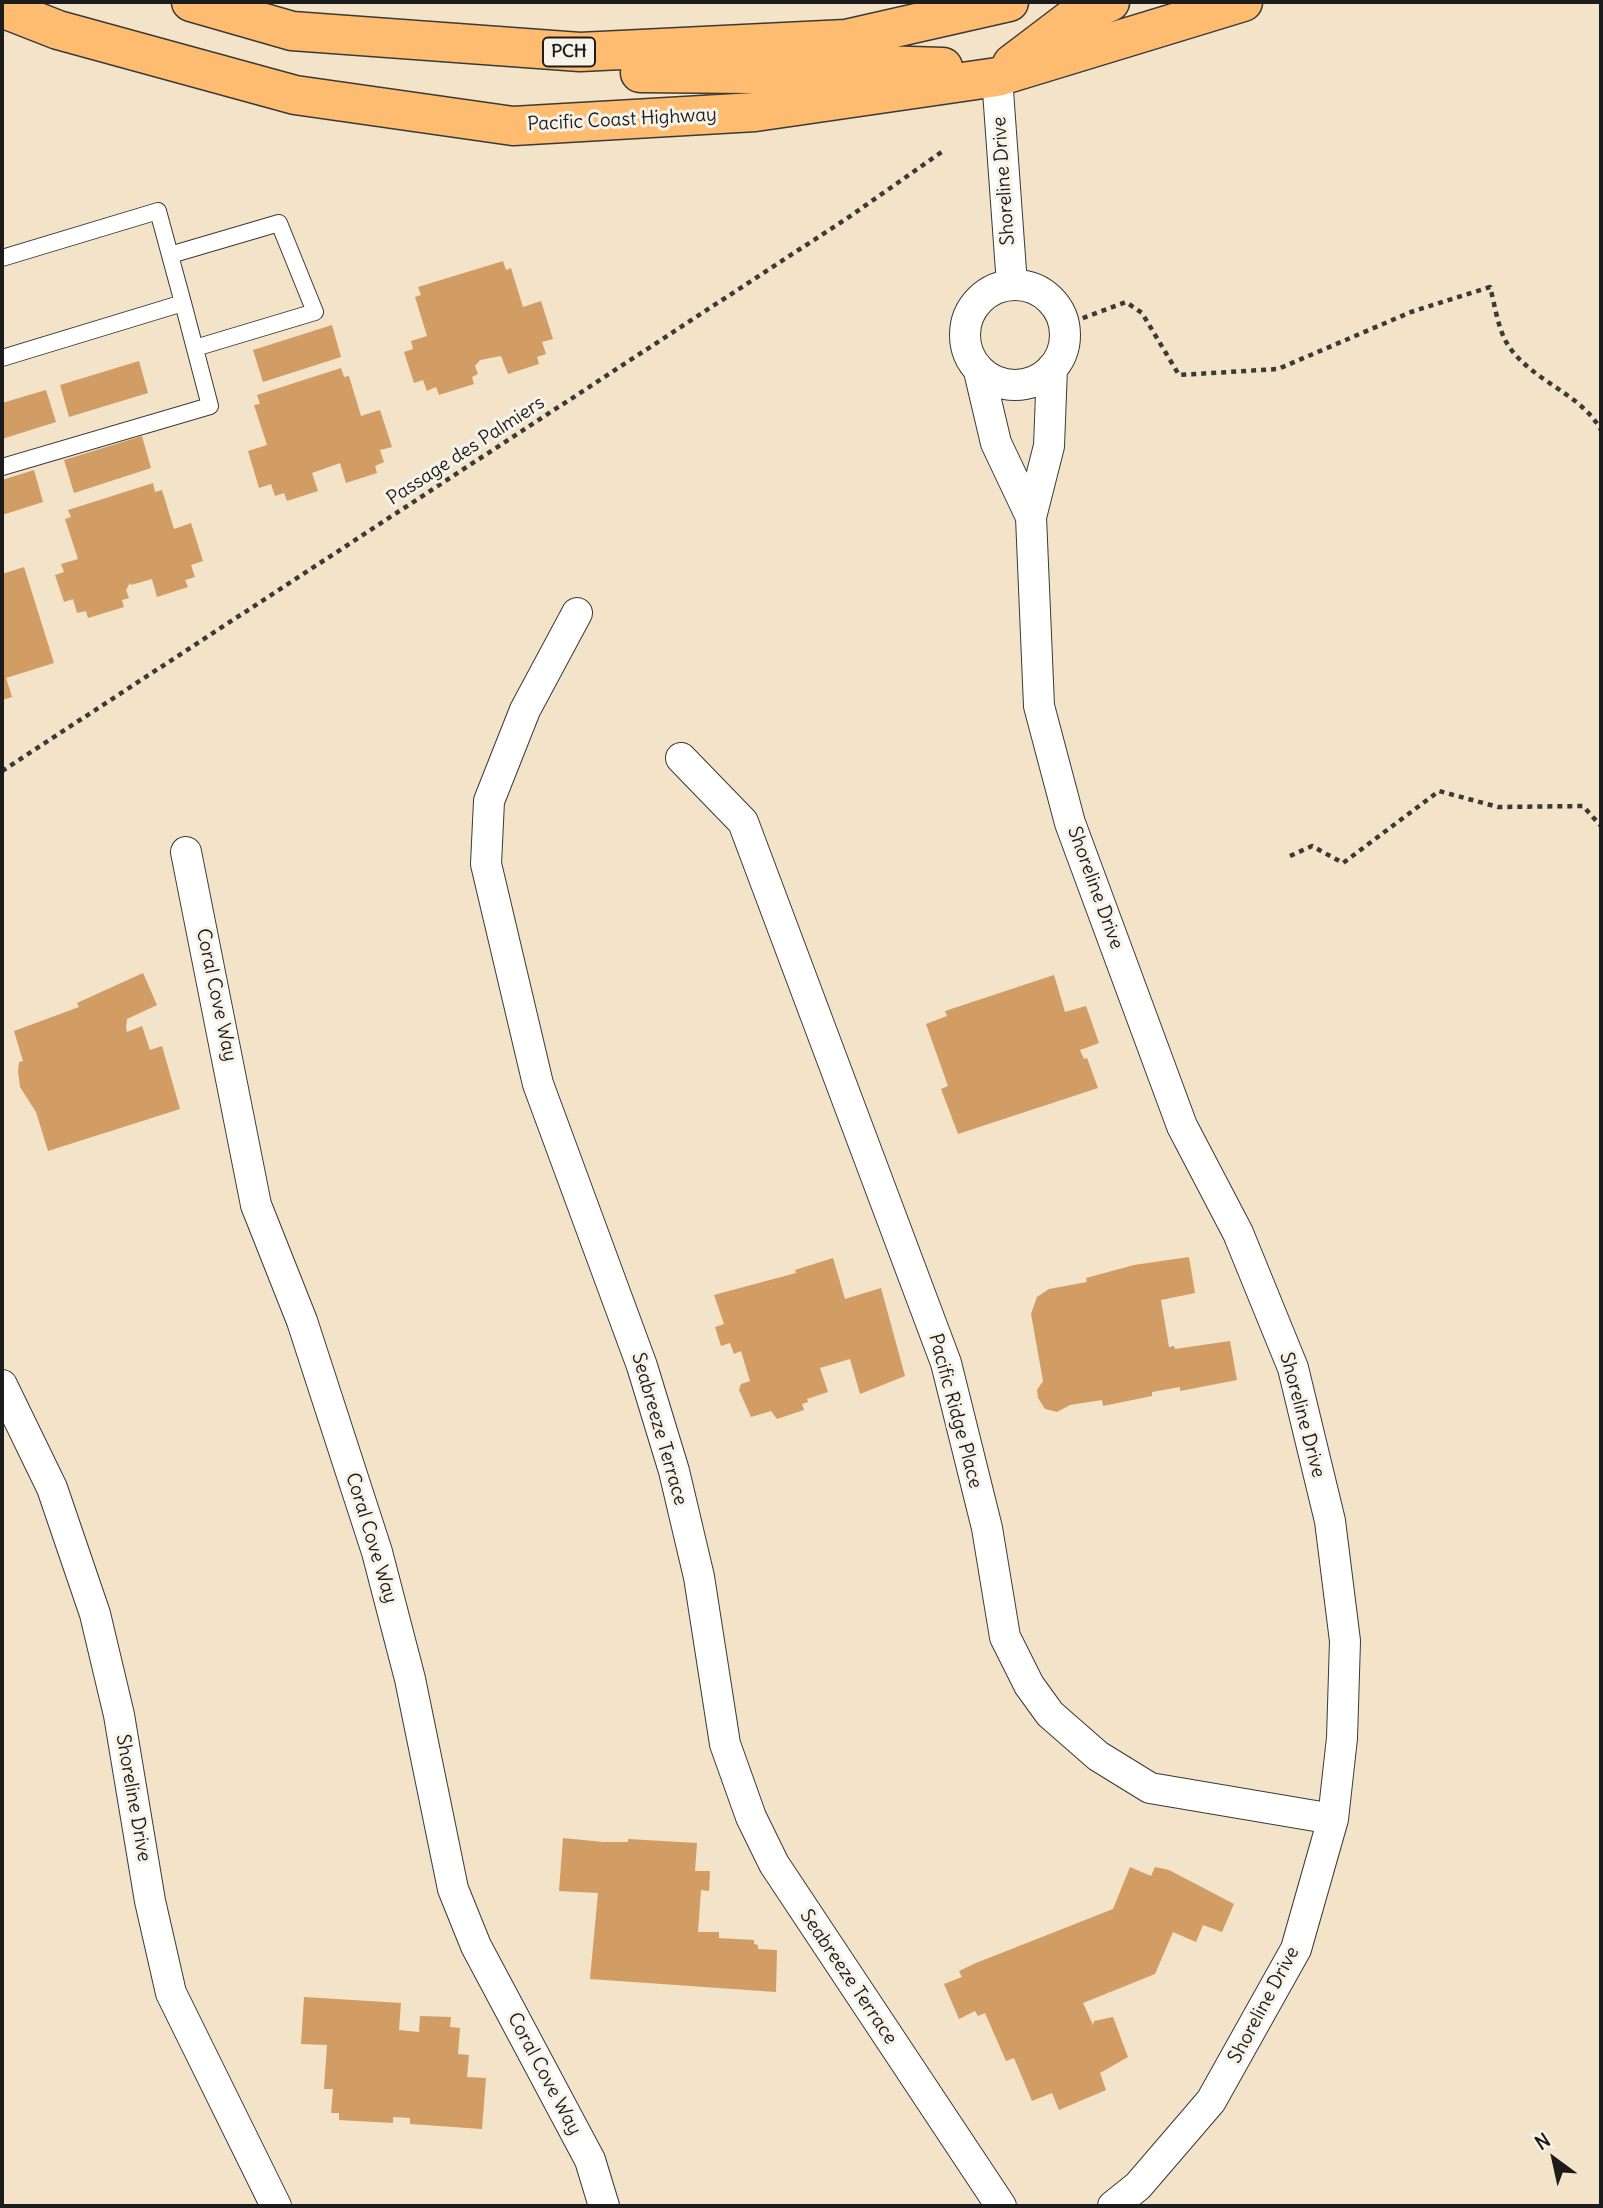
<!DOCTYPE html>
<style>
body{margin:0}
#map{position:relative;width:1603px;height:2208px;overflow:hidden;background:#f2e3c9;font-family:Delius,sans-serif}
canvas{display:block}
.frame{position:absolute;inset:0;border:4px solid #1c1c1c;pointer-events:none}
.north{position:absolute;left:1519px;top:2124px;width:70px;height:70px;-webkit-text-stroke:5px #f7f3e8;paint-order:stroke;rotate:327deg;font-size:19px;font-weight:700;line-height:28px;text-align:center;color:#1c1c1c}
.north::after{content:'';display:block;margin:auto;width:24px;height:32px;background:#1c1c1c;clip-path:polygon(50% 0,100% 100%,50% 72%,0 100%)}
</style>
<div id="map">
<canvas width="1603" height="2208"></canvas>
<div class="frame"></div>
<div class="north">N</div>
</div>
<script>
const ctx = document.querySelector('canvas').getContext('2d');
ctx.lineJoin = 'round';
function fillPath(path, color) { ctx.fillStyle = color; ctx.fill(path, 'evenodd'); }
function stroke(path, color, width, dash) { ctx.strokeStyle = color; ctx.lineWidth = width; ctx.lineCap = dash ? 'butt' : 'round'; ctx.setLineDash(dash || []); ctx.stroke(path); }
function drawText(font, color, halo, rows, align = 'center') {
  ctx.font = font + ' Delius,sans-serif'; ctx.lineWidth = 6; ctx.setLineDash([]); ctx.textBaseline = 'middle'; ctx.strokeStyle = halo; ctx.fillStyle = color; for (const [text, x, y, turn = 0] of rows) {
    ctx.save(); ctx.translate(x, y); ctx.rotate((+turn || 0) * Math.PI / 180); ctx.textAlign = isNaN(turn) ? turn : align; if (halo) ctx.strokeText(text, 0, 0); ctx.fillText(text, 0, 0); ctx.restore();
  }
}
fillPath(new Path2D(`
 M503 261 506 270 511 268 523 307 541 301 553 339 542 342 546 354 537 357 539 364 508 374 501 356 480 360 475 366 478 374 472 377 474 384 439 395 436 387 427 391 423 380 414 383 404 352 413 349 411 341 427 336 415 297 421 295 418 287Z
 M332 325 341 357 263 382 253 350Z
 M139 361 148 393 69 417 60 385Z
 M341 368 344 377 349 376 361 416 380 410 392 447 380 450 384 462 375 466 377 473 346 483 340 463 312 473 318 491 287 501 284 493 275 496 271 484 259 488 248 451 267 445 254 405 260 404 257 395Z
 M46 390 56 422 2 439V403Z
 M142 436 151 468 74 493 64 460Z
 M34 470 43 502 2 515V480Z
 M153 483 155 492 162 490 174 529 191 523 203 561 191 565 195 577 185 580 188 587 157 597 152 579 131 585 130 583 126 590 129 598 122 600 124 607 88 618 86 611 77 613 73 599 64 602 55 575 64 572 61 564 78 559 65 519 71 517 68 510Z
 M24 567 54 663 6 678 12 697 2 700V574Z
 M143 973 157 1005 127 1019 126 1028 127 1032 142 1026 150 1050 162 1046 180 1109 48 1151 36 1112 20 1087 18 1071 19 1062 23 1061 14 1031 79 1007 77 1003Z
 M1054 975 1065 1012 1086 1006 1099 1043 1080 1050 1084 1059 1087 1058 1098 1088 958 1134 941 1089 948 1086 926 1024 947 1016 945 1011Z
 M1189 1257 1195 1293 1161 1300 1169 1347 1174 1346 1175 1349 1230 1341 1237 1380 1180 1391V1387L1152 1392V1396L1103 1406 1102 1400 1070 1405 1057 1412 1045 1409 1038 1398 1037 1390 1043 1381 1031 1314 1037 1297 1049 1289 1087 1282 1086 1278 1134 1265Z
 M833 1258 845 1299 881 1288 905 1376 860 1394 850 1359 820 1368 828 1392 807 1399 808 1402 802 1404 804 1410 777 1419 771 1411 751 1417 739 1390 741 1384 750 1381 741 1351 734 1354 730 1343 721 1346 715 1327 724 1324 714 1295 796 1273 795 1270Z
 M563 1838 603 1842H628V1839L697 1843 695 1871H710L709 1891 701 1890 698 1932H719V1938L754 1940V1944L758 1945V1949L777 1950 776 1992 590 1979 598 1893 559 1891Z
 M1130 1867 1151 1876 1155 1867 1169 1870 1234 1904 1222 1932 1203 1925 1196 1942 1173 1932 1155 1974 1083 2003 1093 2025 1094 2021 1113 2017 1128 2057 1100 2073 1106 2090 1059 2110 1052 2093 1032 2101 1014 2058 1006 2061 985 2013 978 2016 975 2011 959 2019 944 1984 962 1977 959 1971 976 1963 1113 1909Z
 M304 1997 401 2003 399 2030 419 2032 420 2016 451 2017 450 2027 460 2028 458 2054 469 2055 467 2077 486 2078 482 2129 410 2124V2118L393 2117V2123L339 2120V2113H331L333 2089H324L327 2045 301 2044Z`), '#d29c65');
const service = new Path2D(`
 M170 255 279 223 315 312 195 348
 M2 258 158 211 183 303 2 358
 M2 467 210 406 183 303`);
const minor = new Path2D(`
 M997 77 1012 285
 M965 335a50 50 0 1 1 100 0a50 50 0 1 1-100 0Z
 M1052 368 1049 446 1031 517 1039 706 1070 823 1182 1126 1238 1233 1293 1368 1330 1521 1345 1641 1342 1738 1333 1819 1296 1949 1211 2101 1138 2186 1113 2206
 M979 371 996 443 1031 517
 M577 613 525 710 489 801 486 864 538 1084 642 1366 674 1471 699 1577 725 1744 751 1817 774 1864 1001 2206
 M681 758 743 822 946 1363 987 1528 1005 1637 1029 1685 1050 1714 1098 1756 1150 1788 1333 1819
 M186 852 256 1205 302 1321 377 1552 410 1679 453 1889 476 1946 590 2160 604 2206
 M2 1385 52 1488 95 1614 119 1715 150 1901 171 1993 276 2206`);
const trunk = new Path2D(`
 M191 2 292 31 580 52 846 39 1009 2
 M2 8 58 30 295 95 513 126 755 112 997 77 1243 2
 M1012 64 1070 20 1110 2
 M640 73 753 74 878 65 943 67`);
stroke(service, '#3c3a36', 18);
stroke(minor, '#3c3a36', 32);
stroke(trunk, '#3c3a36', 41);
stroke(new Path2D(`
 M1064 325 1126 302 1142 313 1179 375 1278 369 1411 312 1490 287C1495 305 1498 330 1508 345 1531 381 1581 393 1601 430
 M2 771 849 217 943 151
 M1290 856 1312 846 1343 863 1439 791 1498 807 1583 806 1601 826`), '#3c3a36', 4.5, [5, 5]);
stroke(service, '#fff', 16);
stroke(minor, '#fff', 30);
stroke(trunk, '#febc70', 38);
for (const [x, y, w] of [
 [569,52,52]
]) { const box = new Path2D(); box.roundRect(x - w / 2, y - 14.5, w, 29, 5); ctx.fillStyle = '#f7f3e8'; ctx.fill(box); stroke(box, '#1c1c1c', 2); }
drawText('bold 18px', '#1c1c1c', null, [
 ["PCH",569,52]
]);
drawText('19px', '#1c1c1c', '#f7f3e8', [
 ["Pacific Coast Highway",622,120,-3],
 ["Shoreline Drive",1004,181,-94],
 ["Passage des Palmiers",466,451,-33],
 ["Shoreline Drive",1095,888,70],
 ["Coral Cove Way",216,995,78],
 ["Pacific Ridge Place",955,1411,75],
 ["Shoreline Drive",1302,1415,75],
 ["Seabreeze Terrace",659,1429,74],
 ["Coral Cove Way",371,1538,73],
 ["Shoreline Drive",133,1798,80],
 ["Seabreeze Terrace",848,1977,56],
 ["Shoreline Drive",1264,2005,-62],
 ["Coral Cove Way",544,2074,62]
]);
</script>
